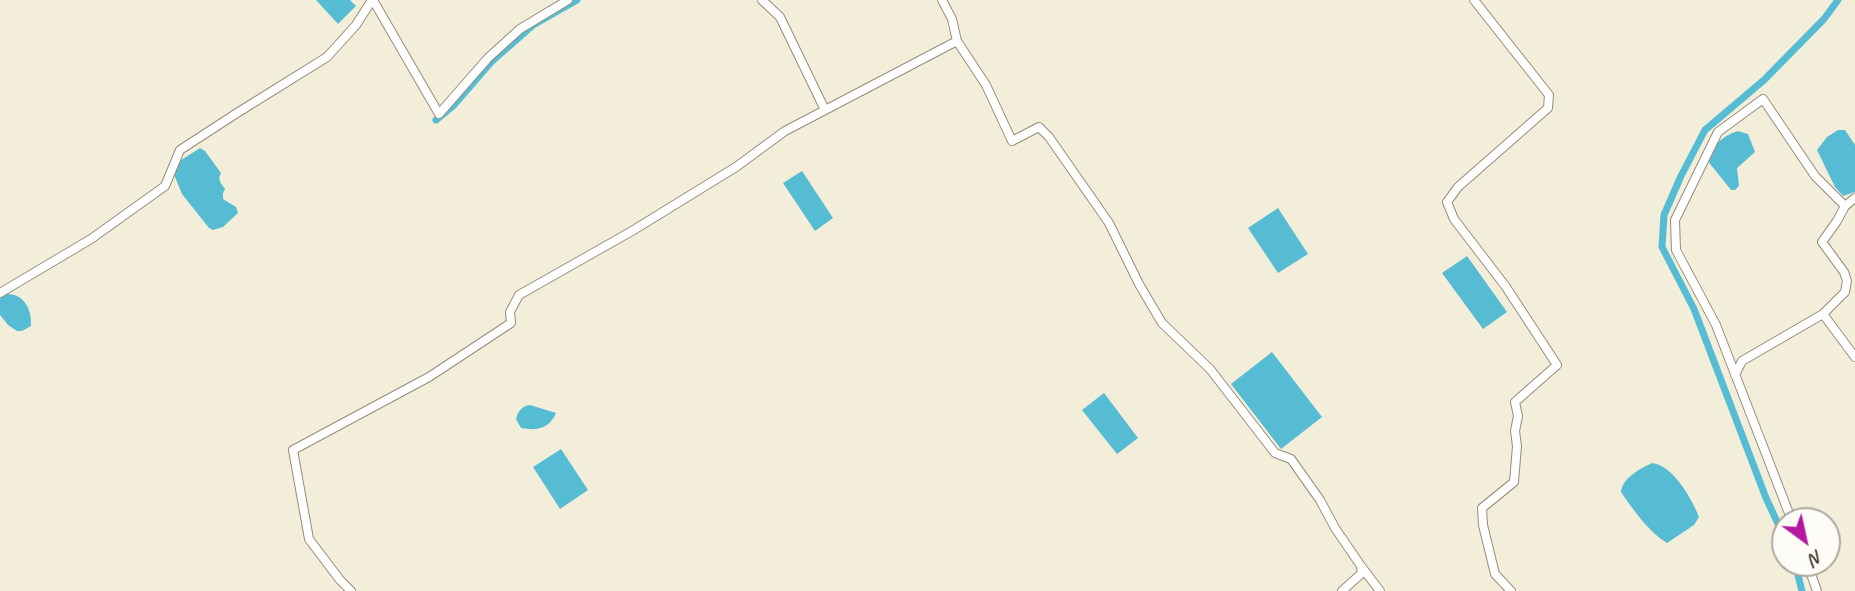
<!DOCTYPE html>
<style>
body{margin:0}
#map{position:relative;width:1855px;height:591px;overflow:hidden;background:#f3eeda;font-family:Caveat,sans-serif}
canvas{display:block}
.north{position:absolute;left:1771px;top:507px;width:70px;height:70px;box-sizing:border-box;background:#fdfcf7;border:2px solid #afa8a0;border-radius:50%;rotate:147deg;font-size:19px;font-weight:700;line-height:28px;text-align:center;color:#3b2a1e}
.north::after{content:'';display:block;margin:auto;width:24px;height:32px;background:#b5179e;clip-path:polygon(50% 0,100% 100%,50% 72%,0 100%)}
</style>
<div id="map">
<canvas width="1855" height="591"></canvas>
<div class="north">N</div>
</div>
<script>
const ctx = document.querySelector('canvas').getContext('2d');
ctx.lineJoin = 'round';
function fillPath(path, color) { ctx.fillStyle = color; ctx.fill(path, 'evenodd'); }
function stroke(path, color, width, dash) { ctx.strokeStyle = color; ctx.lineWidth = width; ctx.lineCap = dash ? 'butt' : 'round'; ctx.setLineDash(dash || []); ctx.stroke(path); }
fillPath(new Path2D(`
 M316 0H350L356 6 338 24Z
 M1838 130H1845L1855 145V192L1843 196 1835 187 1817 150 1827 137Z
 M1738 131 1748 134 1755 152 1737 168 1739 186 1735 190H1731L1707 160C1713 145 1722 136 1738 131Z
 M200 148 205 151 221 173C217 180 221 183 225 189L223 193V199L236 207 238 213 223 227 213 230 209 228 182 194 173 172 178 162Z
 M802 171 833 218 815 231 783 183Z
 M1278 208 1308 254 1278 273 1248 228Z
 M1467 256 1507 312 1483 329 1442 273Z
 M7 294C24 294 32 309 31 326L22 331H17L8 325 0 315V298Z
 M1272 352 1322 417 1281 449 1231 384Z
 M1104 393 1138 438 1117 454 1082 410Z
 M530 405 556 413C549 429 537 431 521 428L516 419C518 411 522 406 530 405Z
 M561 449 588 490 560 509 533 467Z
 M1652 463C1673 465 1692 499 1699 517L1694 525 1667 543C1648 531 1634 511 1621 492 1623 477 1640 469 1652 463Z`), '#56bcd4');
stroke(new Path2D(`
 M436 120 454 105 492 61 533 25 577 0
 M1785 539 1766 498 1694 309 1662 247 1664 215 1681 176 1705 130 1764 80 1824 19 1838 0
 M1795 563 1802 591`), '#56bcd4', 7);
const minor = new Path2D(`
 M373 0 439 114 488 58 520 29 568 0
 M762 0 780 17 825 110
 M942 0 952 19 957 41
 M1474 0 1549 95 1548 108 1458 187 1447 202 1454 219 1506 287 1557 365 1515 402 1518 416 1515 431 1517 446 1514 482 1482 508 1483 525 1495 574 1511 591
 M1845 206 1855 198
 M0 293 91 239 165 186 180 150 237 113 327 57 356 25 372 0
 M1823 314 1855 357
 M1735 375 1742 361 1823 314 1845 292 1847 281 1844 272 1822 242 1837 221 1845 206 1815 176 1763 99 1718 132 1675 220 1676 250 1716 325 1792 521
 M1807 563 1817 591
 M351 591 340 580 309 539 293 450 429 377 511 323 510 312 519 295 632 231 736 167 785 131 957 41 986 85 1012 141 1039 127 1049 137 1109 223 1139 284 1162 323 1210 369 1275 453 1291 459 1320 500 1335 528 1361 566 1380 591
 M1342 591 1362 573 1361 566`);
stroke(minor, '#978c7c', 10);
stroke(minor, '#fff', 8);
</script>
